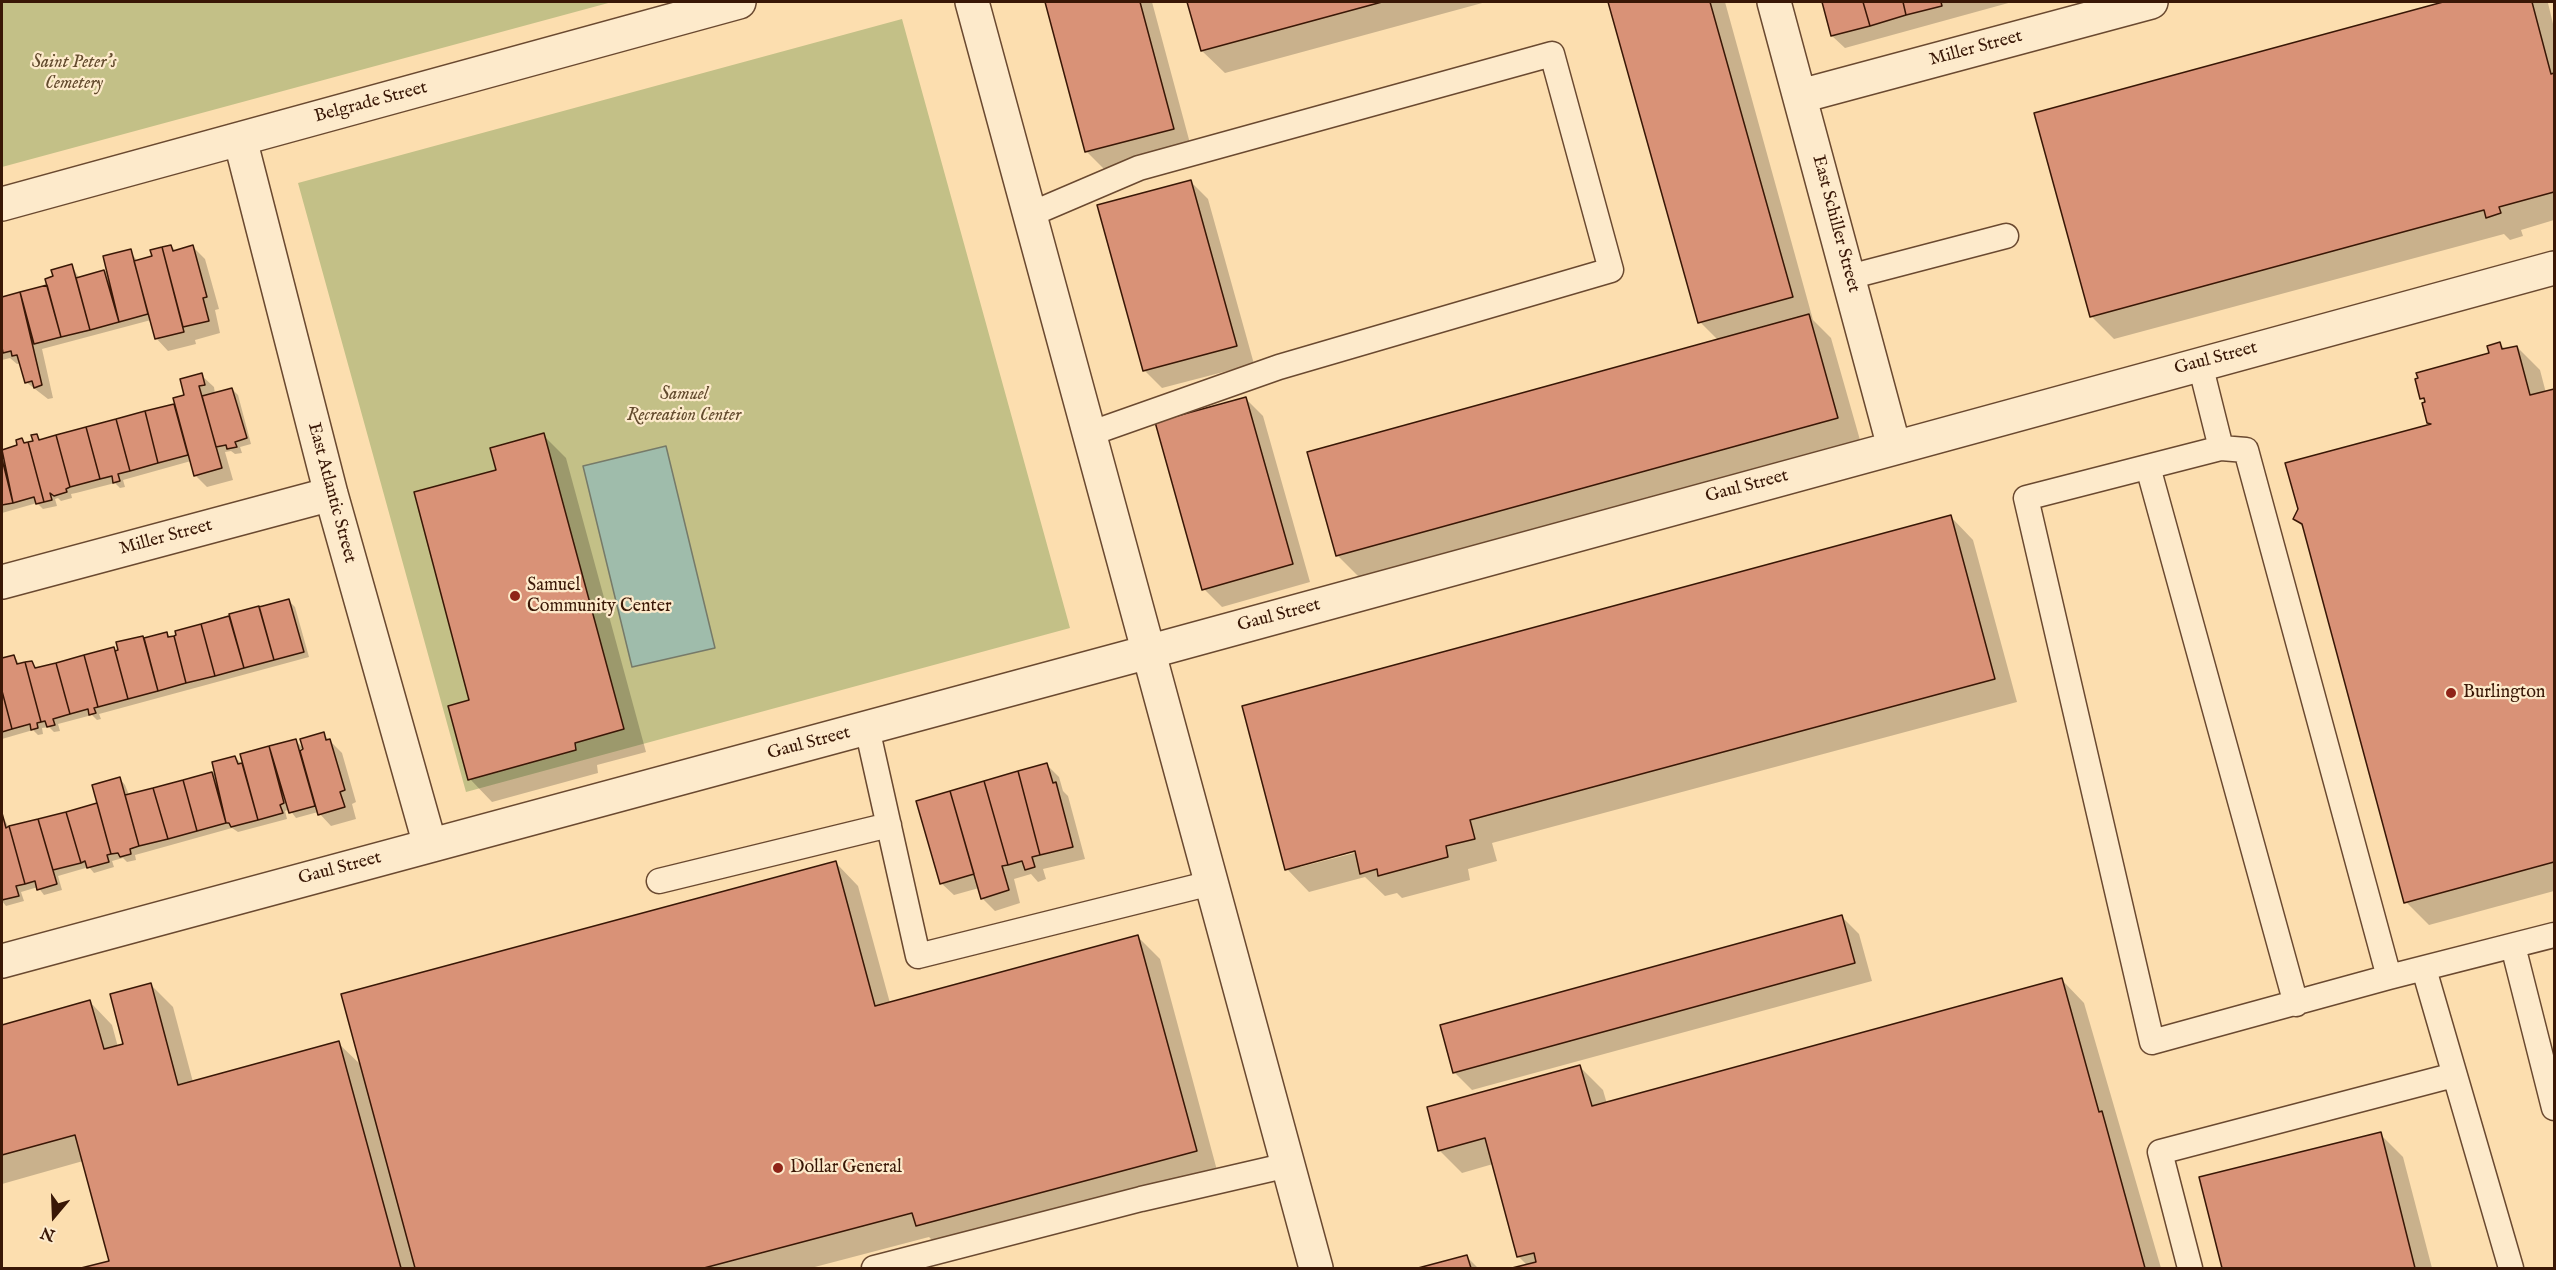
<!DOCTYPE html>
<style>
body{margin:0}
#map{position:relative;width:2556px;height:1270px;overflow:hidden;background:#fcdeaf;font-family:"IM FELL English",serif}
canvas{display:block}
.frame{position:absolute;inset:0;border:3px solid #391706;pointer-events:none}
.north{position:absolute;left:24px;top:1186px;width:60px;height:60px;-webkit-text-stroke:4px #fdeacb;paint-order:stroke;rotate:199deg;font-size:16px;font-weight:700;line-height:24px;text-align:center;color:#391706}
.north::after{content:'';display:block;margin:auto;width:21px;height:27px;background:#391706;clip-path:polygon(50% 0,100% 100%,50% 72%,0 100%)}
</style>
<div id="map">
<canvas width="2556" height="1270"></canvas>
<div class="frame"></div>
<div class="north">N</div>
</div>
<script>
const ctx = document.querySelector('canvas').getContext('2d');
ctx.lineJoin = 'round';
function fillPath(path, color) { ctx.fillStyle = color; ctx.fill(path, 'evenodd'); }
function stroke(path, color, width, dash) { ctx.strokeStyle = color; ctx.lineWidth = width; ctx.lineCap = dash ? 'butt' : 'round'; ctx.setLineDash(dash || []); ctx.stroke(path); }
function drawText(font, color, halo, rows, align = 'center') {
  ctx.font = font + ' "IM FELL English",serif'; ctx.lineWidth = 4.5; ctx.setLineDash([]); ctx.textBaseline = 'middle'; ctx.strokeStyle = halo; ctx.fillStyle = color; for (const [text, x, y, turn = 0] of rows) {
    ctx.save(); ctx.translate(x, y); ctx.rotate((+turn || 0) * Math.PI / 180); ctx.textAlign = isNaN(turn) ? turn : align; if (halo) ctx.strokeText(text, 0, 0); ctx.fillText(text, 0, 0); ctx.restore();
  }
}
fillPath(new Path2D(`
 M2 2H612L2 167Z
 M902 19 1070 628 466 792 298 183Z`), '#c3c087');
const water = new Path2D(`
 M666 446 715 648 632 667 583 466Z`);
fillPath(water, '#9fbcab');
stroke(water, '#767a69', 1.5);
fillPath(new Path2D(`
 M1046 2H1152L1191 147 1104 169 1086 151Z
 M1188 2H1486L1225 73 1202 51Z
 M1609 2H1725L1813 320 1831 338 1860 440 1360 578 1337 555 1718 340 1700 322Z
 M1823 2H2012L1845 48 1832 36Z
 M2449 2 2548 3 2554 28V220L2521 230 2523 236 2510 240 2504 234 2114 339 2091 316 2036 114Z
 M1190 181 1208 199 1254 364 1162 388 1144 370Z
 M171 246 176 251 193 247 205 259 219 309 215 310 220 333 195 340 196 344 168 351 156 338 151 320 42 349 53 398 48 399 26 382 21 363 17 364 10 358 2 360V299L48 286 72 266 79 278 106 271 105 257 130 251 138 262 154 258 152 251Z
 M2500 344 2506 350 2517 347 2540 370 2546 393 2554 390V891L2429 925 2406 902 2304 528 2295 519 2431 425 2428 422 2427 403 2422 398 2490 354Z
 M201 375 214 387 215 394 232 389 238 395 251 444 240 447 242 453 235 454 231 451 225 452 233 480 207 487 195 475 191 461 123 480 125 487 120 488 115 483 76 493 71 494 72 498 61 501 58 498 55 499 57 506 43 509 37 503 2 513V451L19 446 22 440 26 444 34 442 36 435 42 441 173 405 177 409Z
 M1245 398 1263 416 1310 582 1222 607 1204 589Z
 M543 435 566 458 646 752 597 765 598 773 492 802 470 779 471 701Z
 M1951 517 1973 540 2017 702 1492 843 1497 861 1468 869 1470 880 1402 898 1397 893 1385 896 1365 877 1309 892 1287 869ZM1362 848V851L1300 867V864Z
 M289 601 295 607 309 657 99 714 101 719 97 720 92 715 58 724 60 731 54 732 49 727 42 728 43 734 38 735 33 730 2 739V678L4 680 2 660 14 656 20 665 32 663 38 669 113 649 116 652 142 637 145 640 167 633 171 638 178 636 177 632 229 615Z
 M323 734 342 753 356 802 352 804 356 819 331 826 318 812 296 818 289 809 285 811 287 819 238 832 232 828 146 852 135 855 136 860 127 862 123 858 112 861 114 867 94 873 89 867 58 876 62 890 44 895 38 887 21 892 24 901 6 906 2 901V815L9 828 99 804 120 779 125 785 129 795 213 773 235 757 244 766 242 755 296 741 304 749Z
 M1047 765 1059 777 1063 791 1068 796 1085 859 1043 869 1046 879 1038 882 1031 874 1014 879 1020 903 995 911 982 898 979 888 954 895 941 883Z
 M836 863 858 886 890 1003 1138 937 1160 959 1218 1174 940 1248 929 1237 811 1268H87L111 1262 83 1161 2 1184V1026L90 1002 112 1025 118 1047 125 1045 150 984 173 1007 193 1082 338 1043 362 1066Z
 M1841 916 1859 934 1872 981 1472 1090 1454 1072Z
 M2062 980 2084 1003 2161 1268H1517L1528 1266 1519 1257 1493 1164 1462 1173 1439 1150 1580 1067 1603 1090 1607 1104Z
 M2380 1134 2403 1157 2432 1268H2224L2201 1178Z
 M1467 1257 1478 1268H1424Z`), '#0003');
const building = new Path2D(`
 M1045 2H1140L1174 129 1085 152Z
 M1187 2H1382L1201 51Z
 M1608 2H1710L1793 297 1698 323Z
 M1822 2H1863L1870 26 1831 36Z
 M1863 2H1903L1906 15 1870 26Z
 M1903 2H1941L1942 6 1906 15Z
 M2443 2H2532L2551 74 2554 73V192L2499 207 2501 213 2486 218 2484 210 2090 317 2034 113Z
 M1191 180 1237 346 1143 371 1097 205Z
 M171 245 173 251 193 245 207 297 203 298 209 321 183 327 162 247Z
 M162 247 184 332 155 339 134 261 152 256 150 250Z
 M131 249 148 314 119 322 103 256Z
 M72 264 90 330 61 337 45 279 53 276 51 270Z
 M104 270 119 322 90 330 76 278Z
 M47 285 61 337 34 344 20 292Z
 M20 292 42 385 34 388 32 381 25 383 17 355 12 356 11 351 3 353 2 347V297Z
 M1809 314 1838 418 1336 556 1307 452Z
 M2500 342 2502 349 2517 346 2530 395 2554 389V862L2404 903 2302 524 2293 519 2298 509 2285 463 2431 424 2427 423 2422 403 2425 402 2424 398 2420 399 2415 379 2418 378 2416 373 2489 353 2487 346Z
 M202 373 205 385 199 386 222 468 194 476 173 398 184 395 180 379Z
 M232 388 247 438 235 442 237 447 227 449 226 445 216 447 202 396Z
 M1246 397 1293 564 1202 590 1155 422Z
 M174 404 188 455 158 463 145 411Z
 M145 411 158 463 130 471 116 419Z
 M116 419 130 471 118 474 120 481 113 483 112 476 100 479 86 427Z
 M86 427 100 479 70 487 56 435Z
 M544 433 624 729 575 743 576 750 468 780 448 706 469 700 414 492 496 470 490 448Z
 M37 434 39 440 56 435 70 487 66 489 67 492 54 496 50 493 52 500 44 502 28 442 33 441 31 435Z
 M22 438 24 443 28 442 44 502 36 504 34 497 13 503 2 450 17 445 16 440Z
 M2 459 13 503 2 505Z
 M1951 515 1995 679 1470 820 1475 839 1446 846 1448 857 1378 876 1377 869 1360 874 1355 851 1285 870 1242 706Z
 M289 599 304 652 274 660 259 607Z
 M259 606 274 660 244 668 229 614Z
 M229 616 244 668 215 676 201 624Z
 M201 624 215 676 186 683 174 636 176 635 175 631Z
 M167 632 168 637 174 636 186 683 158 691 144 638Z
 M143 636 158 691 128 699 115 651 118 650 116 642Z
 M114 647 128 699 98 707 84 655Z
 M14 655 17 664 25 662 41 722 37 723 38 728 31 730 30 724 12 729 2 691V658Z
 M84 655 98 707 94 708 96 713 89 715 88 709 70 714 56 663Z
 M32 661 35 668 56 663 70 714 53 719 55 725 47 727 45 721 41 722 25 662Z
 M2 691 12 729 2 732Z
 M324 732 326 740 330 739 345 790 340 792 345 807 318 815 300 751 303 749 300 739Z
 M296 739 315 806 289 813 269 746Z
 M269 746 284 803 280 805 283 813 258 820 240 754Z
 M235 756 238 764 242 763 258 820 231 827 229 823H226L212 762Z
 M1047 763 1053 783 1056 782 1073 847 1040 855 1018 771Z
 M1018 771 1040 855 1032 857 1035 867 1025 870 1022 861 1008 865 984 781Z
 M212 772 226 823 197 831 183 780Z
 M120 777 139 846 130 849 131 854 120 857 118 853 111 854 92 785Z
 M183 780 197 831 168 839 153 788Z
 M984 781 1008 865 1002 866 1009 890 981 899 950 791Z
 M153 788 168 839 139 846 125 795Z
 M950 791 974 874 940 884 916 801Z
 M97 803 111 854 107 855 109 862 87 868 85 861 81 863 66 812Z
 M66 812 81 863 53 870 38 819Z
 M2 813 6 828 9 826 25 884 16 886 19 896 2 900Z
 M38 819 57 884 37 890 35 881 25 884 9 826Z
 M836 861 875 1006 1138 935 1197 1151 916 1226 912 1213 704 1268H415L341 994Z
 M1842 915 1855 963 1453 1073 1440 1025Z
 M2062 978 2099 1112 2102 1111 2145 1268H1512L1536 1262 1534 1253 1517 1257 1485 1138 1438 1151 1427 1107 1580 1065 1592 1106Z
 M151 983 178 1085 339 1041 401 1268H81L109 1261 75 1135 2 1155V1025L90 1000 104 1049 123 1044 110 994Z
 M2381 1132 2415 1268H2222L2199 1177Z
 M1467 1255 1471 1268H1418Z`);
fillPath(building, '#d99277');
stroke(building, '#391706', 1.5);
const lane = new Path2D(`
 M1029 215 1139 168 1552 54 1611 270 1279 367 1089 434
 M1849 277 2006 236
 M2200 364 2221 448 2026 498 2152 1042 2389 977 2554 935
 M2221 448 2246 450 2389 977
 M2148 467 2296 1004
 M867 728 918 956 1211 883
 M659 881 889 825
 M2513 946 2554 1108
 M2424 969 2511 1268
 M874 1268 1141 1199 1288 1165
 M2190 1268 2160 1152 2454 1075`);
const street = new Path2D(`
 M972 2 1316 1268
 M1774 2 1894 447
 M1801 96 2151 2
 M240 139 331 494 430 845
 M2 204 739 2
 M2 582 331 494
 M2 961 1148 652 2554 268`);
stroke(lane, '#6a4930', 27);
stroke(street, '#6a4930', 36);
stroke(lane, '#fdeacb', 24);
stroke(street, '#fdeacb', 33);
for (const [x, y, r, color] of [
 [515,596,6,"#8f2418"],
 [2451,693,6,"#8f2418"],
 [778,1168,6,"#8f2418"]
]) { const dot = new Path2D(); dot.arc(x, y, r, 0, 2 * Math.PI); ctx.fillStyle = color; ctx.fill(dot); stroke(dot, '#fdeacb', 2); }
drawText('18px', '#391706', '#fdeacb', [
 ["Miller Street",1976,49,-15],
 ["Belgrade Street",371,103,-15],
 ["East Schiller Street",1835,224,75],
 ["Gaul Street",2216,359,-15],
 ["Gaul Street",1747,487,-15],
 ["East Atlantic Street",331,493,75],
 ["Miller Street",166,538,-15],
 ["Gaul Street",1279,616,-15],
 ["Gaul Street",809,744,-15],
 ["Gaul Street",340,869,-15]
]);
drawText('italic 18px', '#624a2d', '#fdeacb', [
 ["Saint Peter's",74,63],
 ["Cemetery",74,84],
 ["Samuel",684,395],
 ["Recreation Center",684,416]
]);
drawText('18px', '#391706', '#fdeacb', [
 ["Samuel",527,586],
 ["Community Center",527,607],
 ["Burlington",2463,693],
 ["Dollar General",790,1168]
], 'left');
</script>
